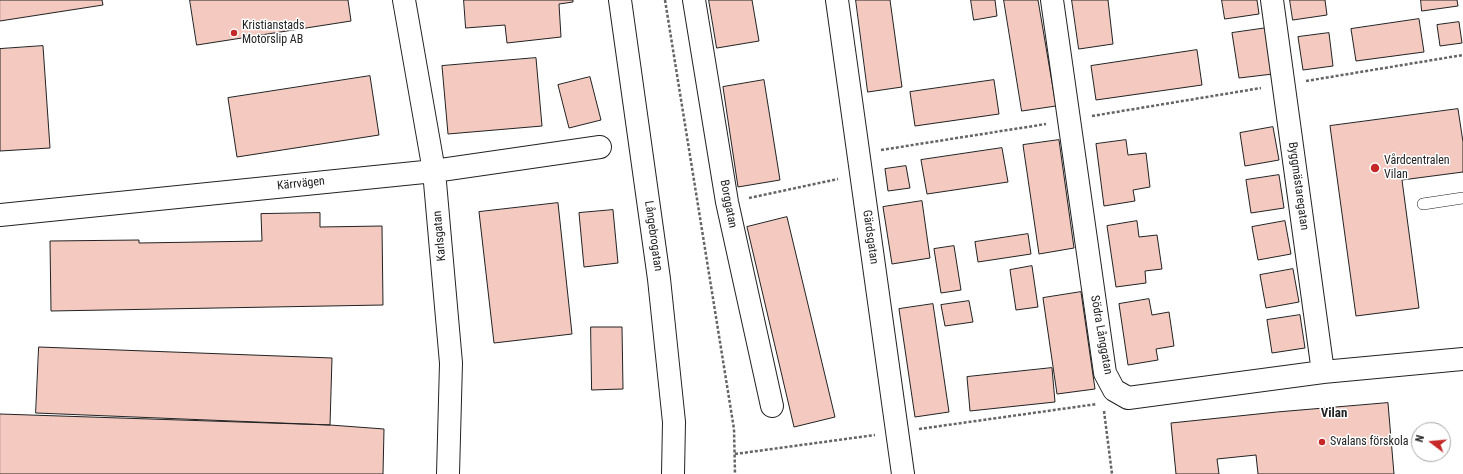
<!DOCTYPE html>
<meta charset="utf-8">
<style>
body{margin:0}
#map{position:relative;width:1463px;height:474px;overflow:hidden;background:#fff;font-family:"Roboto Condensed",sans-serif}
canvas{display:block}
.north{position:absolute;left:1411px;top:422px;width:40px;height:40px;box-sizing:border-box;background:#fff;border:1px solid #a7a7a7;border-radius:50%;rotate:286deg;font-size:11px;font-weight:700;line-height:16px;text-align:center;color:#222}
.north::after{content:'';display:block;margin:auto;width:14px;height:18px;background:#c62828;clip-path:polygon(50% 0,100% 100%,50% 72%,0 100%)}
</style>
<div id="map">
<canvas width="1463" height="474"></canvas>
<div class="north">N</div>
</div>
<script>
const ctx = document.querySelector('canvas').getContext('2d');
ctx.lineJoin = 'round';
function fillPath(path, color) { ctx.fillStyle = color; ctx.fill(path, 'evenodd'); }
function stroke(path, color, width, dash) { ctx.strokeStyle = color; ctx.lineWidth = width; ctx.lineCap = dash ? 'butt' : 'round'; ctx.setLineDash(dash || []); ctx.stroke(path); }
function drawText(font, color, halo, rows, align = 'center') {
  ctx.font = font + ' "Roboto Condensed",sans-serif'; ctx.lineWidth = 3; ctx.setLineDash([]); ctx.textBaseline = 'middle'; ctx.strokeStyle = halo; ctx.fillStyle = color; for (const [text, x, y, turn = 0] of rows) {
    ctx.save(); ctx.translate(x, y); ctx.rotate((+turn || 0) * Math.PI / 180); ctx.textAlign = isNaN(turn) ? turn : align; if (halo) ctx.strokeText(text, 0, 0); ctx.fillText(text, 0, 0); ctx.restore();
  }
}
const building = new Path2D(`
 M0 0H102L103 5 0 21Z
 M190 0H348L351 21 197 45Z
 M464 0H573V2L559 4 561 37 507 43 505 25 466 28Z
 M709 0H752L759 41 717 48Z
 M856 0H890L902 87 868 92Z
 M971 0H995L997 16 974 20Z
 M1004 0H1038L1056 106 1022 111Z
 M1072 0H1108L1113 44 1079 49Z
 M1222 0H1257L1259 14 1225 19Z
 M1290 0H1325L1327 15 1293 20Z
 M1421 0H1457L1458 6 1422 11Z
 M1419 19 1424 52 1356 61 1351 29Z
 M1459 22 1462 43 1440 46 1437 25Z
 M1267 28 1273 74 1239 78 1232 33Z
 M1329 33 1333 66 1303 70 1298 37Z
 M43 46 50 148 0 151V49Z
 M1197 50 1202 85 1096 100 1091 66Z
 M536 58 542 126 448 134 442 66Z
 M370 76 379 135 237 157 228 98Z
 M590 77 601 120 569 128 558 85Z
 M764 80 780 180 738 187 723 87Z
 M994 80 999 114 915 126 910 92Z
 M1458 109 1463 142V172L1402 180 1419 308 1356 316 1330 126Z
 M1273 127 1279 160 1245 166 1240 133Z
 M1059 140 1074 248 1039 254 1023 145Z
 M1126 140 1128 155 1146 153 1150 187 1133 190 1135 201 1104 206 1096 144Z
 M1002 148 1008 182 927 194 921 160Z
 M906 166 910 188 888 191 885 169Z
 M1279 175 1284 208 1251 213 1246 180Z
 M922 201 930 258 892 264 883 207Z
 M558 203 572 334 494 343 479 212Z
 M613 210 618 263 584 267 579 213Z
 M320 213V227L382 226 383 305 51 311 50 241 139 240V243L262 241 261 214Z
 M787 217 835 417 794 427 747 227Z
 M1137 221 1139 237 1157 235 1162 269 1145 271 1146 283 1116 287 1107 226Z
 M1285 221 1291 254 1258 260 1252 227Z
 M1028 234 1031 254 978 262 975 242Z
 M954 246 961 290 941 293 934 249Z
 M1032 266 1038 307 1016 310 1010 270Z
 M1293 269 1299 302 1266 308 1260 275Z
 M1081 292 1095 389 1057 394 1043 298Z
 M1149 299 1152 315 1169 312 1174 346 1156 349 1158 360 1128 365 1119 304Z
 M969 301 973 322 945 326 941 305Z
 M933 304 949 412 915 417 899 309Z
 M1300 315 1305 348 1272 353 1267 320Z
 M591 327H622L623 389 592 390Z
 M39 347 332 358 330 425 36 413Z
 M1052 368 1055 402 970 411 967 377Z
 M1388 403 1394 474H1258L1256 455 1217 459 1219 474H1176L1171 423 1277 412Z
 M0 414 330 425 384 429 383 474H0Z`);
fillPath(building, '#f3c9c0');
stroke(building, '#222', 1);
const lane = new Path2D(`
 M1423 204 1463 198`);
const street = new Path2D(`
 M404 0 434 171 451 363 448 474
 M694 0 727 202 772 406
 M837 0 903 474
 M1052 0 1105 373 1114 390 1128 398 1323 372 1463 359
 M1272 0 1323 372
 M0 215 434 171 600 147`);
const secondary = new Path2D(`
 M620 0 659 279 674 422 673 474`);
stroke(lane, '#222', 12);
stroke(street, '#222', 24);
stroke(secondary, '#222', 24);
stroke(new Path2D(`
 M665 0 734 429 735 474
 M1306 81 1463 55
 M1092 116 1261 88
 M881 150 1046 124
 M749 198 838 179
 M1104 411 1112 474
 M919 429 1097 404
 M735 454 875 435`), '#646464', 2.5, [3, 2]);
stroke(lane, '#fff', 11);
stroke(street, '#fff', 22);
stroke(secondary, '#fff', 22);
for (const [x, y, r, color] of [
 [234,33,4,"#c62828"],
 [1375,168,5,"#c62828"],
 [1322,442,4,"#c62828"]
]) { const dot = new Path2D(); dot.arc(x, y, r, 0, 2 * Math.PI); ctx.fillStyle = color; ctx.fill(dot); stroke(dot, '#fff', 1.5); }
drawText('12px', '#222', '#fff', [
 ["Kristianstads",242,26],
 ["Motorslip AB",242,40],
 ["Vårdcentralen",1384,161],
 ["Vilan",1384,175],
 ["Svalans förskola",1330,442]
], 'left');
drawText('12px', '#222', '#fff', [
 ["Kärrvägen",301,184,-6],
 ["Byggmästaregatan",1298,186,82],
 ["Borggatan",728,204,79],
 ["Karlsgatan",440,236,-95],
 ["Långebrogatan",653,236,82],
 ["Gärdsgatan",870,237,82],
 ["Södra Långgatan",1101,335,80]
]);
drawText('bold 13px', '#222', '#fff', [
 ["Vilan",1334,414]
]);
</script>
